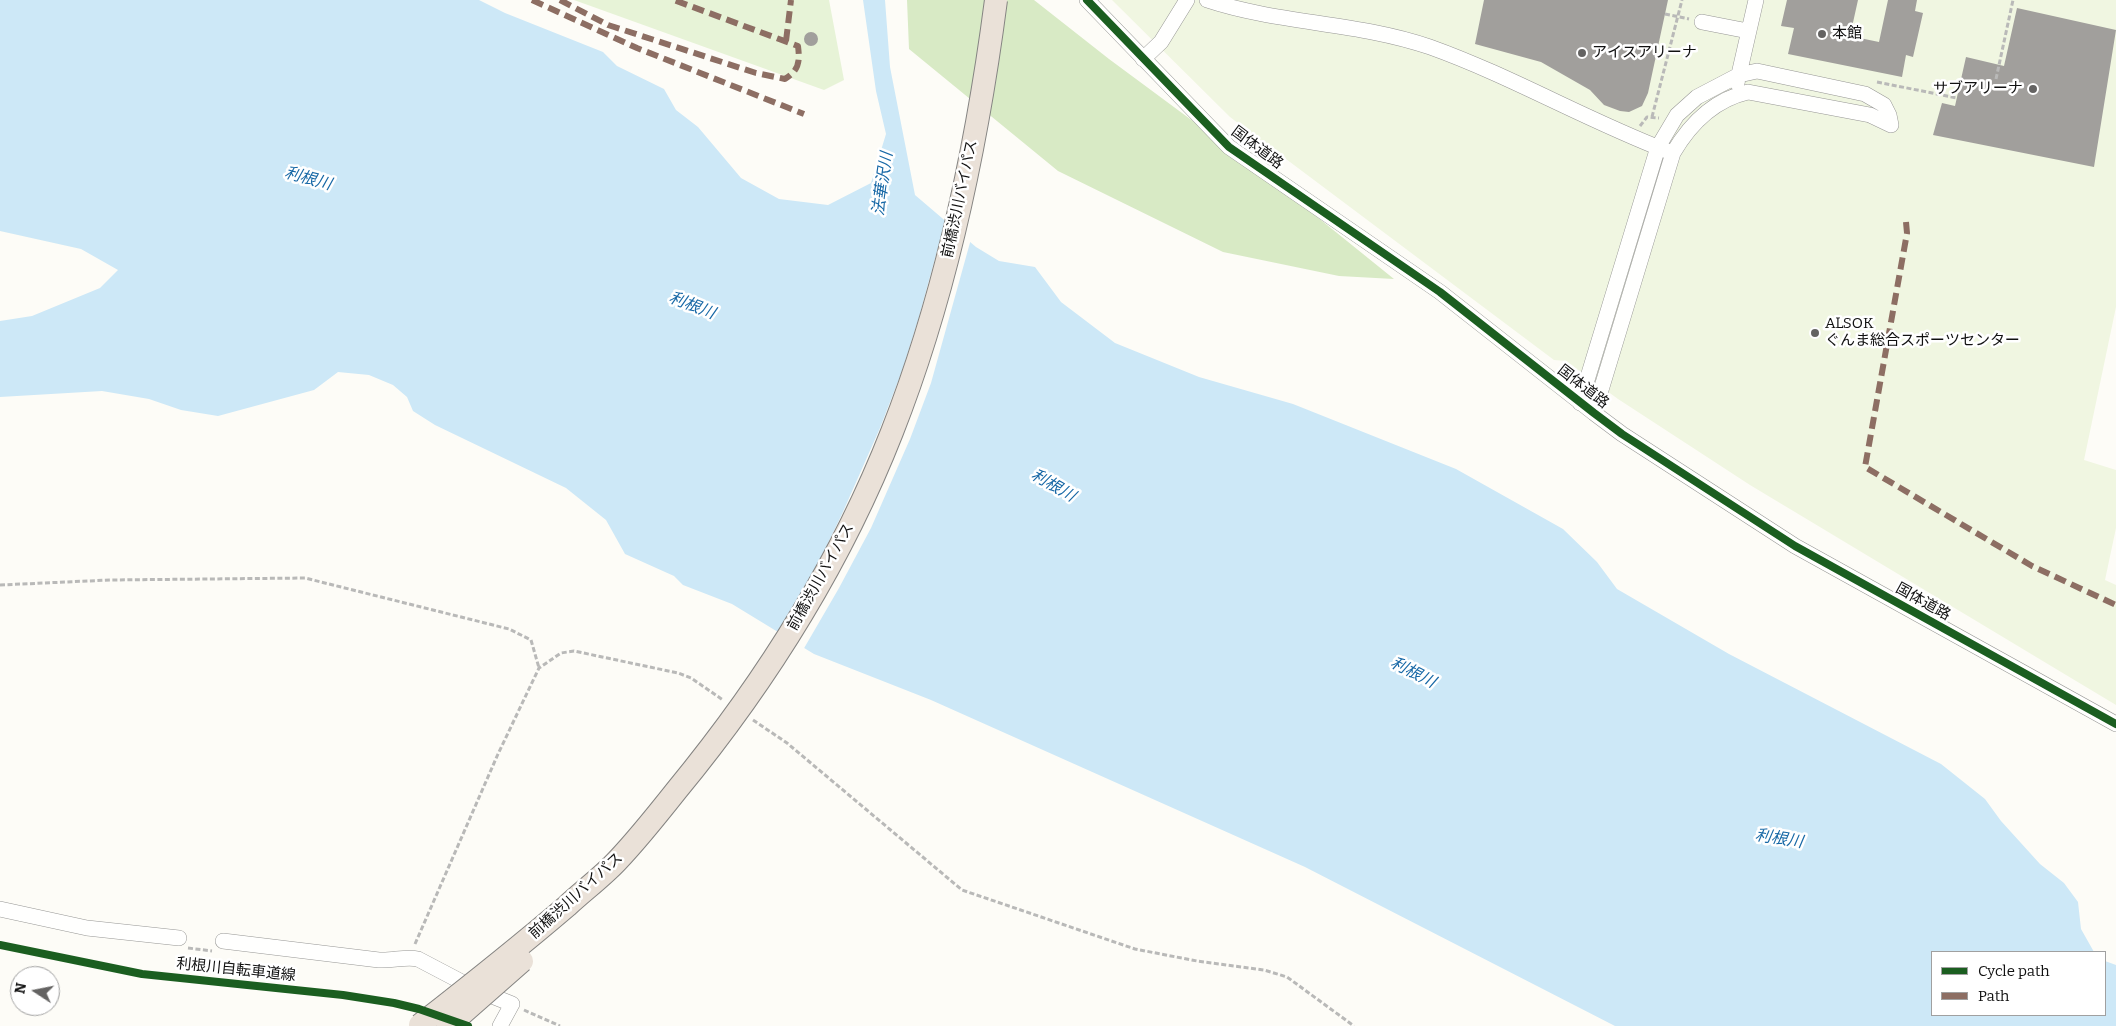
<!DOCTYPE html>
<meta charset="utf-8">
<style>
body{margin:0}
#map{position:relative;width:2116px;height:1026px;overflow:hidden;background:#fdfcf7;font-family:Bitter,serif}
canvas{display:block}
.legend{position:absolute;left:1931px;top:951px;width:175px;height:65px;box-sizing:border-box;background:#fff;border:1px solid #a0a0a0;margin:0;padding:6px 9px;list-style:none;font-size:15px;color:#111}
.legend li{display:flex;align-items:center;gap:10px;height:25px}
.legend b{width:25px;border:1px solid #a0a0a0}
.north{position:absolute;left:10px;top:966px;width:50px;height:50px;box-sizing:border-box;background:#fff;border:1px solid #a0a0a0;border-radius:50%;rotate:281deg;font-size:14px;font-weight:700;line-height:20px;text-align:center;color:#111}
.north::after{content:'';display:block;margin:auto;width:18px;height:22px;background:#646362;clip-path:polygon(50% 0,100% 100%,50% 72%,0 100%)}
</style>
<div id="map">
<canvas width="2116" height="1026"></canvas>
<ul class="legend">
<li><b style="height:6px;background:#1b5e20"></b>Cycle path</li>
<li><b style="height:6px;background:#8d6e63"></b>Path</li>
</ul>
<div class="north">N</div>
</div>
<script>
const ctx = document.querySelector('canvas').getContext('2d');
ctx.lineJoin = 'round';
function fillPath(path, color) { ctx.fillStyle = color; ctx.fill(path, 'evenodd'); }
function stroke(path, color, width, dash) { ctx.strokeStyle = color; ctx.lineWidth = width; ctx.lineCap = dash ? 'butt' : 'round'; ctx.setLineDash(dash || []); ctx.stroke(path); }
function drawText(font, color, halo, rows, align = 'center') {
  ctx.font = font + ' Bitter,"Noto Sans JP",serif'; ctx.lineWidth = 5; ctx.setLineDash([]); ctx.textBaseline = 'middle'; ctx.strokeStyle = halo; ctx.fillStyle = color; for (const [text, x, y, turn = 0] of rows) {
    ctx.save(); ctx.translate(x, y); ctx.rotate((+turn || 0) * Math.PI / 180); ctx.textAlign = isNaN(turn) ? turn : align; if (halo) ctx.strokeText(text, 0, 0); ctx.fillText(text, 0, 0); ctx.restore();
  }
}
fillPath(new Path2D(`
 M574 0H829L844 80 824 90Z`), '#e7f3d7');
fillPath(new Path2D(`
 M907 0H1034L1109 59 1259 170 1394 279 1339 276 1223 252 1058 171 909 49Z`), '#d8eac5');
fillPath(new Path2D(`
 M1112 0H2116V307L2084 460 2116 470V528L2105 580 2116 585V705L1750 485 1618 399 1566 361 1554 360 1230 117Z`), '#f0f6e1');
fillPath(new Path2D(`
 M0 0H479L505 13 603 52 617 66 664 89 676 110 698 127 741 178 779 199 828 205 871 183 886 134 876 91 863 0H885L890 67 915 195 976 247 999 261 1035 267 1061 302 1115 343 1199 377 1293 404 1456 469 1563 529 1597 562 1617 589 1729 654 1941 764 1985 799 2001 821 2040 864 2064 883 2078 902 2081 929 2094 952H1932V1015H2105V961L2116 965V1026H1615L1305 867 931 700 814 654 732 604 683 585 674 576 625 554 606 520 566 488 435 425 413 411 407 397 393 385 369 375 338 372 314 390 218 416 181 410 149 399 102 391 0 397V321L32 316 100 288 118 270 81 249 0 231Z`), '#cde8f7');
fillPath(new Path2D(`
 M946 218 971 239 931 383 910 439 871 528 839 588 803 650 777 634 813 574 842 514 880 428 902 371 919 317Z`), '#fdfcf7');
fillPath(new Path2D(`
 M1484 0H1668L1648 93 1642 106 1629 112 1620 111 1604 105 1590 90 1541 62 1475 44Z
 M1787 0H1858L1850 36 1879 42 1888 0H1917L1915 11 1923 13 1913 57 1906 55 1902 77 1788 54 1794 28 1781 26Z
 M2017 8 2116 30 2094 167 1933 135 1942 103 1955 106 1966 57 2004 66Z
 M804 39a7 7 0 1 1 14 0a7 7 0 1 1-14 0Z`), '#a19f9c');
const minor = new Path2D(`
 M1087 0 1229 147 1440 292 1594 413 1622 434 1795 546 2116 724
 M1207 0C1279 24 1358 22 1430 47 1511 76 1586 120 1667 151
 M1702 22 1748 31
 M1143 59 1161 42 1187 0
 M1737 83 1756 0
 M1580 403 1658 147 1677 115 1697 97 1739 75 1757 71 1865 94 1884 105 1889 115 1891 125
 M1594 413 1673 153C1690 124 1713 100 1748 92L1870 115 1891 125
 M0 909 87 928 179 938
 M223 941 379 960C393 961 406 956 418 959L477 990 512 1004 500 1026`);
stroke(minor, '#979795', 16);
stroke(new Path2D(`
 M1665 14 1689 19
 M1996 79 2013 0
 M1877 82 1957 98
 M1652 117 1682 0
 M1640 126 1647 117 1659 118
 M0 585 110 580 305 578 509 629 531 640 539 668
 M753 720 787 743 962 890 1135 949 1197 961 1264 970 1287 977 1354 1026
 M415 944 498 754 539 668 561 653 574 651 678 673 691 678 723 700
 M188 948 212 951
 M524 1010 560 1026`), '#b9b9b8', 3, [5, 2.5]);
stroke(minor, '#fffffe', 15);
const highwayBridge = new Path2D(`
 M420 1025C470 986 519 947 567 906 583 891 602 877 617 861 638 839 657 815 676 791 765 683 841 562 892 432 946 295 977 146 996 0
 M448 1026 522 961`);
stroke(highwayBridge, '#858482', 24, []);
stroke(highwayBridge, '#eae1d8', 22);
stroke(new Path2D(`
 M532 0 637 48 804 114
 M560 0 608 25 756 73 785 79C799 70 800 62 798 46L674 0
 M786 41 791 0
 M1906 222 1907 233 1865 467 2032 566 2116 605`), '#8d6e63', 6, [12, 6]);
stroke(new Path2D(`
 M1087 0 1229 147 1440 292 1594 413 1622 434 1795 546 2116 724
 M0 945 142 974 343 995 394 1003 419 1009 468 1026`), '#1b5e20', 8);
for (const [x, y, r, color] of [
 [1822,34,5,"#646362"],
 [1582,53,5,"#646362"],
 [2033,89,5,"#646362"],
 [1815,333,5,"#646362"]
]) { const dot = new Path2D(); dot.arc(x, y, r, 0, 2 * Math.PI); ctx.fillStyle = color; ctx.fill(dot); stroke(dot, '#fff', 2); }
drawText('15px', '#111', '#fff', [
 ["本館",1832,34],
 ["アイスアリーナ",1592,53],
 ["サブアリーナ",2023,89,"right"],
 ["ALSOK",1825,324],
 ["ぐんま総合スポーツセンター",1825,341]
], 'left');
drawText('15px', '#111', '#fff', [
 ["国体道路",1257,148,37],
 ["前橋渋川バイパス",960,199,-78],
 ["国体道路",1583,387,38],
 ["前橋渋川バイパス",821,577,-61],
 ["国体道路",1923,602,29],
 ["前橋渋川バイパス",576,896,-42],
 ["利根川自転車道線",236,970,6]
]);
drawText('italic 16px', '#1768a6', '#fff', [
 ["利根川",308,179,15],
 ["法華沢川",883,184,-82],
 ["利根川",692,306,21],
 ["利根川",1053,486,30],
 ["利根川",1413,673,27],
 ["利根川",1779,839,9]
]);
</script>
